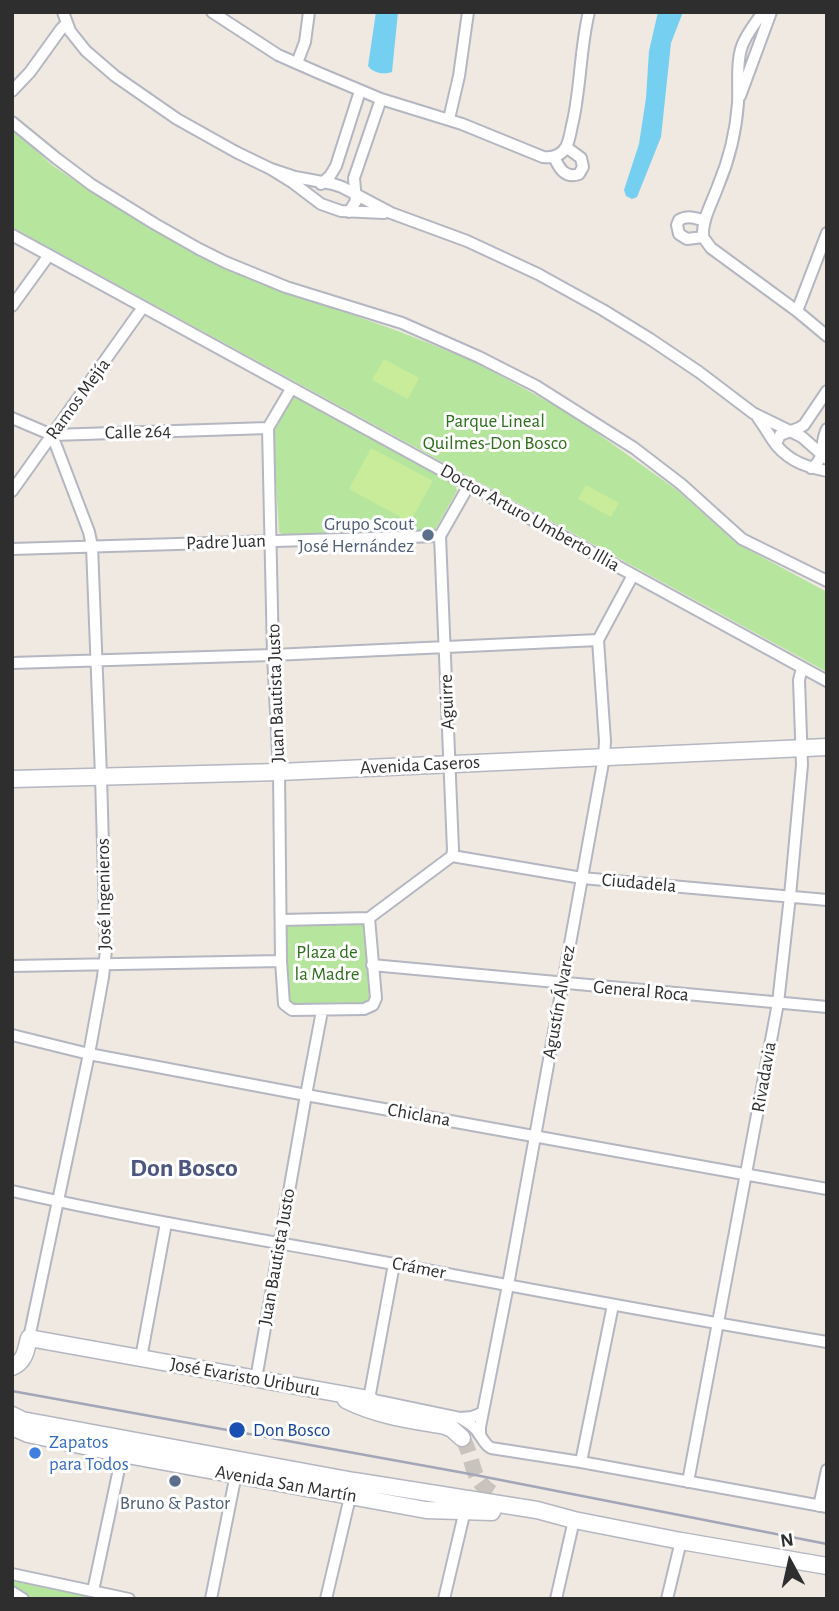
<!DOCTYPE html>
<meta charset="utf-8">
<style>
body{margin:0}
#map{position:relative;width:839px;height:1611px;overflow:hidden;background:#efe9e1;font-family:"Alegreya Sans",sans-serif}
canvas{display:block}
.frame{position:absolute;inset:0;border:14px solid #2e2e2e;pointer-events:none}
.north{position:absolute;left:755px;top:1527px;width:70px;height:70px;-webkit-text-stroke:5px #fff;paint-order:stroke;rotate:352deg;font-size:19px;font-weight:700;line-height:28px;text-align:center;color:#2e2e2e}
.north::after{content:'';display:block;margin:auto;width:24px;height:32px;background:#2e2e2e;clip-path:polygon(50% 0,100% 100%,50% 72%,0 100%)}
</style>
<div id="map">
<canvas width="839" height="1611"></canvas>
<div class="frame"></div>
<div class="north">N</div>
</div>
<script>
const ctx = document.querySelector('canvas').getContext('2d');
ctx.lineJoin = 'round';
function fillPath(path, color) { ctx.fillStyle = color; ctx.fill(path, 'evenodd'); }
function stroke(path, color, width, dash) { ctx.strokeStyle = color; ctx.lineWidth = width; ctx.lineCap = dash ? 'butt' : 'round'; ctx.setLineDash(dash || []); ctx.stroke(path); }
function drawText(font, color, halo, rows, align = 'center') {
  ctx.font = font + ' "Alegreya Sans",sans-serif'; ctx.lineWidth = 6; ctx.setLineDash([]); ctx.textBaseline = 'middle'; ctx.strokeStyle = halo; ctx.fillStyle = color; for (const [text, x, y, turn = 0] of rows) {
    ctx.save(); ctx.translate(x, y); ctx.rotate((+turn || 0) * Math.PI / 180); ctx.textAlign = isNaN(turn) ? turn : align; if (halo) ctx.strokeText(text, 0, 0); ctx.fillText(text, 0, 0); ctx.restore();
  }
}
fillPath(new Path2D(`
 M12 129 52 165 94 194 144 223 191 248 282 290 398 331 471 360 527 390 573 416 677 490 736 543 827 592V672L12 227Z
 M299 396 455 483 457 491 435 530 284 535 279 532 273 434 291 399Z
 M369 918 373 1005 287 1008 281 920Z
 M16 1580 107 1599H31L12 1586 13 1581Z`), '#b6e59e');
fillPath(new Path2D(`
 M384 359 419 378 408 399 372 380Z
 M371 448 433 481 410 522 349 489Z
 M586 485 619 503 611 517 578 499Z`), '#c9ec9a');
fillPath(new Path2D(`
 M376 12H398L392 72C384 75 373 73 368 66Z
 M658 12H683L671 43 661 137 637 197 632 199 626 196 624 190 639 144 646 98 649 51Z`), '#75cff0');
stroke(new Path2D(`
 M462 1438C476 1460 468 1479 494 1494`), '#c8c4bd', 16, [16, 8]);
const street = new Path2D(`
 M63 12 70 31 86 51 115 76 177 119 236 152 271 169 292 182 321 204 341 211 384 213
 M212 12 278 55 319 73 381 99 462 124 543 157C552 158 561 156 566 147 570 140 571 128 573 121 581 85 580 48 589 12
 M763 12C755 24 745 35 741 49 736 66 739 85 738 103 736 131 729 160 718 186 712 203 702 219 703 237L711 248 797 311 827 336
 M297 63 305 42 309 12
 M12 91 30 72 61 29 66 24
 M740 96 771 12
 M449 119 459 76 468 12
 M12 122 56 158 92 185 155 224 199 249 225 262 286 287 402 323 479 357 536 386 634 448 681 484 742 539 827 581
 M554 157C559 168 565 179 579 174L583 167 581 158 566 147
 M271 169 295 177 333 184 342 187 391 213 467 241 538 274 603 310 650 339 699 372 753 413 802 437 827 459
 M321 184 330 176 336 166 360 91
 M349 212 356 201 354 178 381 99
 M12 235 827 681
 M703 237 687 239 679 234 677 225 679 220C688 215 696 218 705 221
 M12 306 49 255
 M797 311 827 233
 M291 389 268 428 273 655 279 772 281 961 284 1004 292 1010 364 1009 373 1005 376 998 369 918 452 856 453 850 440 536 469 485
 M12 418 52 435 268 428
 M758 418C765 427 770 437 777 446 791 462 807 467 827 471
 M776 444 780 435 799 428 804 425 827 391
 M811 468C827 459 819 443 827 429
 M12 491 143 307
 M12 549 440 536
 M12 663 273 655 598 640
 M452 856 582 878 827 900
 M281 920 369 918
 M372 965 827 1007
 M12 966 281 961
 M12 1035 89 1054 306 1095 827 1189
 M12 1191C126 1217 241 1236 356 1257 513 1286 669 1316 827 1342
 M394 1264 369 1399 460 1418 472 1417 482 1413
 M29 1338 89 1054 103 977 106 950 101 776 92 546 89 532 52 435
 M141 1358 166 1223
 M256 1379 306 1095 322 1011
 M460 1418C467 1422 475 1426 479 1434 484 1440 484 1444 491 1448L581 1462 827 1507
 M480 1434V1427L508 1285 604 757 605 741 598 640 633 575
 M581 1462 613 1305
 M688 1482 778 1003 790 896 802 765 799 680 802 668
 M819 1506 827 1470
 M12 1574 129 1599
 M93 1591 123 1450
 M12 1592 23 1599
 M211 1599 237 1469
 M326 1599 351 1493
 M444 1599 466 1506
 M556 1599 574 1520
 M667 1599 681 1541`);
const secondary = new Path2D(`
 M12 779 279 772 827 747
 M12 1367C25 1362 26 1350 29 1338L369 1399
 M346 1400C378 1416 411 1420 445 1426L452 1429 462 1438
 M12 1415 22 1420 354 1481 537 1510 574 1520 681 1541 827 1566
 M12 1423 19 1430 28 1434 122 1454 426 1510 492 1512`);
stroke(street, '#b4b7c1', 14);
stroke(secondary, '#b4b7c1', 19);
stroke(street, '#fff', 10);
stroke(secondary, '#fff', 16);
stroke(new Path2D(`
 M12 1391 470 1474 827 1544`), '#a3a6b8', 2.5);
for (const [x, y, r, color] of [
 [428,535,7,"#5c6f8a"],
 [237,1430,9,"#1a4fb4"],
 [35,1453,7,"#3f7fe0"],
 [175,1481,7,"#5c6f8a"]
]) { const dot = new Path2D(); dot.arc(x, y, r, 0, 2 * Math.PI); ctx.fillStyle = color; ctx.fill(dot); stroke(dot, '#fff', 2.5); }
drawText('19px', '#2e2e2e', '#fff', [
 ["Ramos Mejía",78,399,-54],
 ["Calle 264",138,432,-2],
 ["Doctor Arturo Umberto Illia",530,518,29],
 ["Padre Juan",226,542,-2],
 ["Juan Bautista Justo",276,693,-92],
 ["Aguirre",447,702,-92],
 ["Avenida Caseros",420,765,-3],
 ["Ciudadela",639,883,5],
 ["José Ingenieros",104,894,-91],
 ["General Roca",641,991,5],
 ["Agustín Álvarez",559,1002,-80],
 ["Rivadavia",764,1077,-80],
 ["Chiclana",419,1115,10],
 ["Juan Bautista Justo",277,1257,-80],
 ["Crámer",419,1268,11],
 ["José Evaristo Uriburu",245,1377,10],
 ["Avenida San Martín",286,1484,10]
]);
drawText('19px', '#2c6e1b', '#fff', [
 ["Parque Lineal",495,421],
 ["Quilmes-Don Bosco",495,443],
 ["Plaza de",327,952],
 ["la Madre",327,974]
]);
drawText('19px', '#4e5e75', '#fff', [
 ["Grupo Scout",414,524],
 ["José Hernández",414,546],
 ["Bruno & Pastor",175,1503,"center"]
], 'right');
drawText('19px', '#164399', '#fff', [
 ["Don Bosco",253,1430]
], 'left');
drawText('19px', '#366cbe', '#fff', [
 ["Zapatos",49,1442],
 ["para Todos",49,1464]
], 'left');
drawText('bold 26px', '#4d5680', '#fff', [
 ["Don Bosco",184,1168]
]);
</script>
